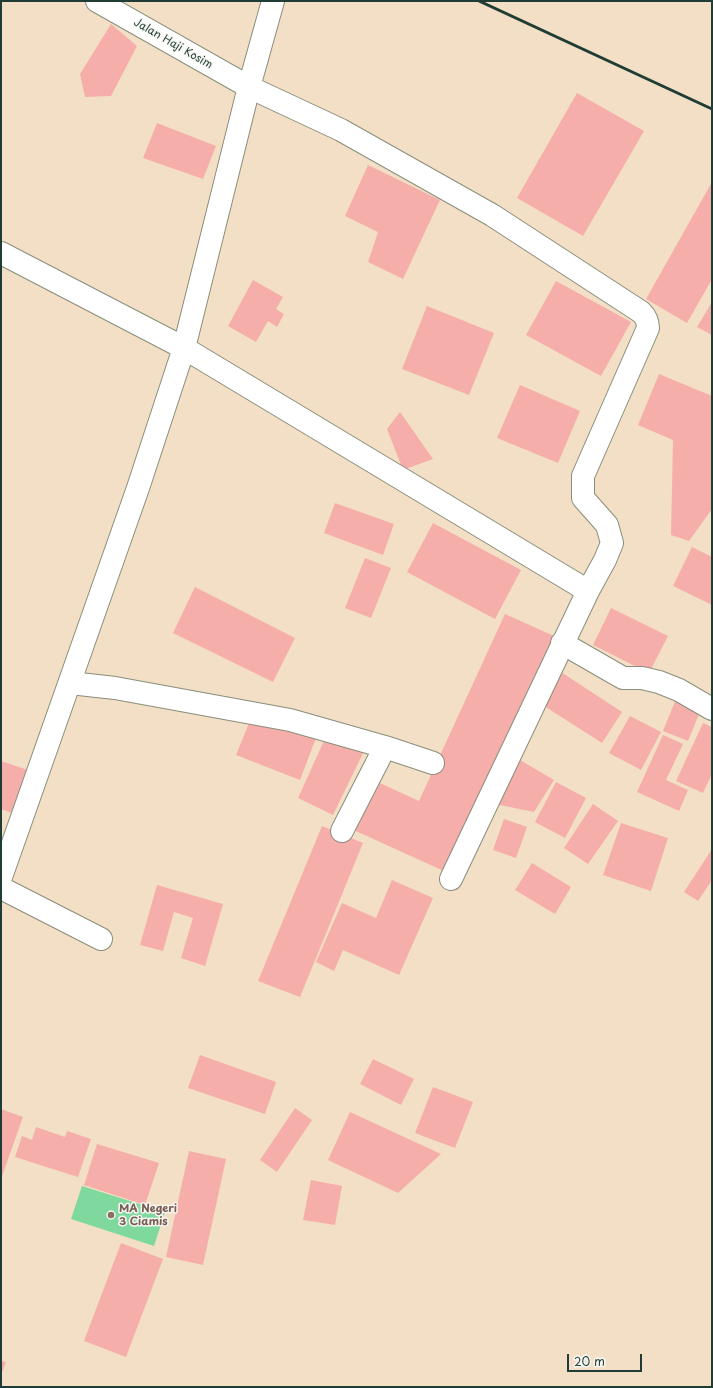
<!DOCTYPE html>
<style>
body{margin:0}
#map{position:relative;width:713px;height:1388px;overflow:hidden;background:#f3dfc5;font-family:"Playpen Sans",sans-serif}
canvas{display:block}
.frame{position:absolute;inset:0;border:2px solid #1f3d34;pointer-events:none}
.scale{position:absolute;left:567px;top:1354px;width:75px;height:18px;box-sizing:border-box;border:2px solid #1f3d34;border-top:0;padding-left:5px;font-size:12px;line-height:14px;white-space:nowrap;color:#1f3d34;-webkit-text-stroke:3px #f6f6f2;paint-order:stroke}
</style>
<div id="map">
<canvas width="713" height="1388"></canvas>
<div class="frame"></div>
<div class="scale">20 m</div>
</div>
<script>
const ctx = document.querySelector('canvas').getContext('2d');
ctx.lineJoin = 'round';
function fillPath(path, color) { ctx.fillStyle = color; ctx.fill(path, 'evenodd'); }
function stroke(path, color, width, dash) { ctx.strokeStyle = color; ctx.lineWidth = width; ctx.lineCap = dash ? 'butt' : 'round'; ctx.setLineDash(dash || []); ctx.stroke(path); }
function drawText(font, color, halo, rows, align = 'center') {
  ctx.font = font + ' "Playpen Sans",sans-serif'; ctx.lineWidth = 3; ctx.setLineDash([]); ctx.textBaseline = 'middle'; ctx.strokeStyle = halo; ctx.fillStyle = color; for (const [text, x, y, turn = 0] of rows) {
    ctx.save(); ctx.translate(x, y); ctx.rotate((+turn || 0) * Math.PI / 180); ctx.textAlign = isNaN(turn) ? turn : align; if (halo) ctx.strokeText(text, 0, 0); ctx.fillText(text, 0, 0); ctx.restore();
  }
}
fillPath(new Path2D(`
 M82 1186 165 1212 154 1246 71 1219Z`), '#7fd99e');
fillPath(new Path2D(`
 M111 24 137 46 111 96 85 97 80 74Z
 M577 93 644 131 583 236 517 198Z
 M157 123 216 146 203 179 143 158Z
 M368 165 440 200 403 279 368 262 378 232 345 216Z
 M712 182V279L687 323 646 299Z
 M253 280 283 297 276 309 284 314 277 327 268 321 256 342 228 326Z
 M556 281 631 322 601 376 526 335Z
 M712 302V335L697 327Z
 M427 306 494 333 469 395 402 369Z
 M659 374 712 396V509L689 541 671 535 673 440 638 425Z
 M520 385 580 411 558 463 497 438Z
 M400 412 433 459 403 470 387 429Z
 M335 503 394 524 383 555 324 533Z
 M433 523 521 570 495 619 407 572Z
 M692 547 712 557V605L673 586Z
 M365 558 391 568 371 618 345 608Z
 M195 587 295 638 273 682 173 633Z
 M611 608 668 636 649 673 593 645Z
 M505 614 554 636 446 872 336 822 358 773 419 801Z
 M561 672 622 712 602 743 541 704Z
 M676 699 701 709 688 741 663 731Z
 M253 713 316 738 300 780 236 755Z
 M630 716 661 732 641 770 609 753Z
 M703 723 712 727V774L703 793 676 781Z
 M328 732 365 749 333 815 298 798Z
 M663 735 683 744 666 780 688 790 679 811 637 792Z
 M520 760 554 780 534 812 495 804Z
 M1 761 28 770 12 813 1 809Z
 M556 782 586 798 565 838 535 822Z
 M593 804 618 821 588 864 564 848Z
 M504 819 527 827 516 858 493 850Z
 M621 823 668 838 651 891 603 875Z
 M322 826 363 843 300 997 258 981Z
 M712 849V880L698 901 684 892Z
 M532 863 571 887 555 914 515 890Z
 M392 880 433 898 399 975 343 950 334 971 316 962 342 903 376 918Z
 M157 885 223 904 205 966 181 958 193 918 174 912 163 951 140 945Z
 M200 1055 276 1082 265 1114 188 1088Z
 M373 1059 414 1079 401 1105 360 1084Z
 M433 1087 473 1102 455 1148 415 1133Z
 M295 1108 312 1120 277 1172 260 1160Z
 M1 1109 23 1117 1 1179Z
 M350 1112 441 1154 398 1193 328 1160Z
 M36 1127 65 1137 67 1131 91 1139 78 1177 15 1157 22 1136 32 1140Z
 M97 1144 159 1163 145 1205 84 1185Z
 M189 1151 226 1159 203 1265 166 1257Z
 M311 1180 342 1186 335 1225 303 1220Z
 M121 1243 163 1259 126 1357 84 1341Z
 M1 1361 6 1362 1 1375Z`), '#f6aeaa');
const minor = new Path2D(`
 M1 253 184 348 588 591 605 560 612 543 607 525 583 498V476L648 328C648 321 646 317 641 312L492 215 341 130 249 87 97 1
 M562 643 623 678H642L659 682 679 690 712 709
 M70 683 115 688 290 720 385 747 433 763
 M342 831 385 747
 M1 877 138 488 184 348 249 87 273 1
 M451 879 588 591
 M1 888 101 939`);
stroke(minor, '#898e7c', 24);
stroke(minor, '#fff', 22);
stroke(new Path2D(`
 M479 1 712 109`), '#1f3d34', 3);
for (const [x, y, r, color] of [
 [111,1215,4,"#8d6e63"]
]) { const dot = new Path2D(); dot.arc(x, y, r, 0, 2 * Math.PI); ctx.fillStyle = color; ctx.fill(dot); stroke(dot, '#f6f6f2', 1.5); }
drawText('11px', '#1f3d34', '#f6f6f2', [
 ["Jalan Haji Kosim",173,44,30]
]);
drawText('bold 11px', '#785e54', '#f6f6f2', [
 ["MA Negeri",119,1209],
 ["3 Ciamis",119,1222]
], 'left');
</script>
